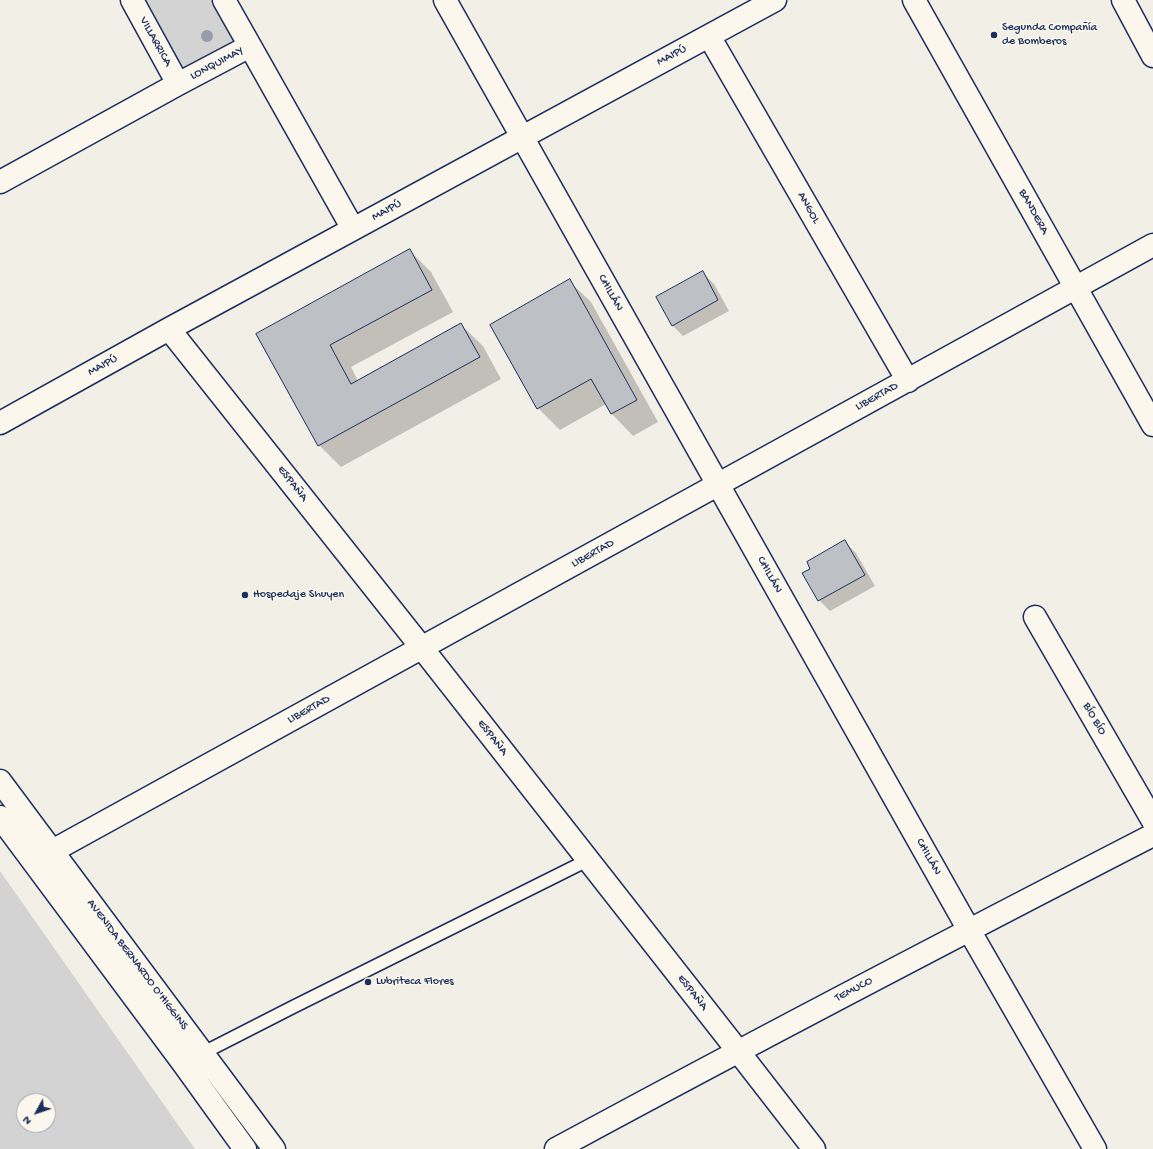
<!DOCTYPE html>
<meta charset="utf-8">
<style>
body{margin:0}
#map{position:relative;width:1153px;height:1149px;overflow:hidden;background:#f2efe6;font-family:"Gochi Hand",sans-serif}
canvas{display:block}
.north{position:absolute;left:16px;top:1093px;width:40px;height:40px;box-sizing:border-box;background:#fbf7ec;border:1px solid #a1a7b3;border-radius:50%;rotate:230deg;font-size:11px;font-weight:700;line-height:16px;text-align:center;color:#1b2f5e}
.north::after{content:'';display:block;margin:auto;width:14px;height:18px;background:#1b2f5e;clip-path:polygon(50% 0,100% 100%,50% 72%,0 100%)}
</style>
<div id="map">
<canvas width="1153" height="1149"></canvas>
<div class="north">N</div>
</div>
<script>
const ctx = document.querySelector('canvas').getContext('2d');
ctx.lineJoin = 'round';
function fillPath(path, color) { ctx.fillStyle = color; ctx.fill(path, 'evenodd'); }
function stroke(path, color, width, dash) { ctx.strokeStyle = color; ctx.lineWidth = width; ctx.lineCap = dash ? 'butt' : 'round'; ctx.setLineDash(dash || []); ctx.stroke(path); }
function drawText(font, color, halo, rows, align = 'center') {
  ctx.font = font + ' "Gochi Hand",sans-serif'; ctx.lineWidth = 3; ctx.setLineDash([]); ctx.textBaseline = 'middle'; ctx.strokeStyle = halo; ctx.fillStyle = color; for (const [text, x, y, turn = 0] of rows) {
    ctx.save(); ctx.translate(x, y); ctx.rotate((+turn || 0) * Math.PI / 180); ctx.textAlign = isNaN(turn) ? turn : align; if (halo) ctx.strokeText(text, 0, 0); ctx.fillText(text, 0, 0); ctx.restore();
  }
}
fillPath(new Path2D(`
 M138 0H216L242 49 181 82Z
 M0 871 195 1149H0ZM24 1101H48V1125H24Z`), '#d2d3d2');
fillPath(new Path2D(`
 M409 250 431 272 453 312 351 367 358 381 461 325 483 346 501 379 341 467 319 445 257 334Z
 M703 273 714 284 729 311 683 336 672 325Z
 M569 281 591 302 658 422 633 436 612 414 606 404 560 430 538 408Z
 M845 542 856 553 875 586 830 611 819 600 812 569Z`), '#0003');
const building = new Path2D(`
 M410 249 432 290 330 345 351 384 461 323 480 357 318 446 256 334Z
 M703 271 718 300 672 326 656 297Z
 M570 279 637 400 611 414 591 379 537 409 490 325Z
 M845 540 865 575 818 601 802 573 810 569 807 562Z`);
fillPath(building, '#bdc0c4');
stroke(building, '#1b2f5e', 1);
const service = new Path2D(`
 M199 1055 293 1007 588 860`);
const minor = new Path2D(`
 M132 0 178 84
 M224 0 250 46
 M914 0 1153 425
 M1123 0 1153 56
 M709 36 908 381
 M0 182 178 84 250 46 353 229
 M169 329 422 648 738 1051
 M0 423 169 329 775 0
 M1035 617 1153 821
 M36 860 1153 245`);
const tertiary = new Path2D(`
 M445 0 969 930 1095 1149
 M738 1051 814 1149
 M556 1149C754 1042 953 938 1153 835`);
const secondary = new Path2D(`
 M0 781 274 1149
 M0 817 183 1063 245 1149`);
stroke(service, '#1b2f5e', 15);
stroke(minor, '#1b2f5e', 25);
stroke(tertiary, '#1b2f5e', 25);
stroke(secondary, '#1b2f5e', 25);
stroke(service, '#fbf7ec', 12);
stroke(minor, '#fbf7ec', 22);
stroke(tertiary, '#fbf7ec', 22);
stroke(secondary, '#fbf7ec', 22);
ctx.fillStyle = '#959cab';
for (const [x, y] of [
 [207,36]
]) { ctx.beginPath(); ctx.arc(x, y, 6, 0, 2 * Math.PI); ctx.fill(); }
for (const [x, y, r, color] of [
 [994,35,4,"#1b2f5e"],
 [245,595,4,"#1b2f5e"],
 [368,982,4,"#1b2f5e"]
]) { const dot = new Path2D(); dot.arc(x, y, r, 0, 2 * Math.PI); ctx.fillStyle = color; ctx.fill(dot); stroke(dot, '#fbf7ec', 1.5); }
drawText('12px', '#1b2f5e', '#fbf7ec', [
 ["Segunda Compañía",1002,28],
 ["de Bomberos",1002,42],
 ["Hospedaje Shuyen",253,595],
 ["Lubriteca Flores",376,982]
], 'left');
drawText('12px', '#1b2f5e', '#fbf7ec', [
 ["VILLARRICA",155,42,61],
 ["MAIPÚ",672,56,-28],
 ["LONQUIMAY",217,64,-28],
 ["ANGOL",808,208,60],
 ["MAIPÚ",387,211,-29],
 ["BANDERA",1033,212,61],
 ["CHILLÁN",610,293,61],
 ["MAIPÚ",103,366,-29],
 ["LIBERTAD",877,397,-29],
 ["ESPAÑA",292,484,52],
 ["LIBERTAD",593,554,-29],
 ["CHILLÁN",769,575,61],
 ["LIBERTAD",309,710,-29],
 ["BÍO BÍO",1094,719,60],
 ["ESPAÑA",492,738,52],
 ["CHILLÁN",928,857,61],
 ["AVENIDA BERNARDO O'HIGGINS",137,965,53],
 ["TEMUCO",854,990,-28],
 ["ESPAÑA",692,993,52]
]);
</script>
